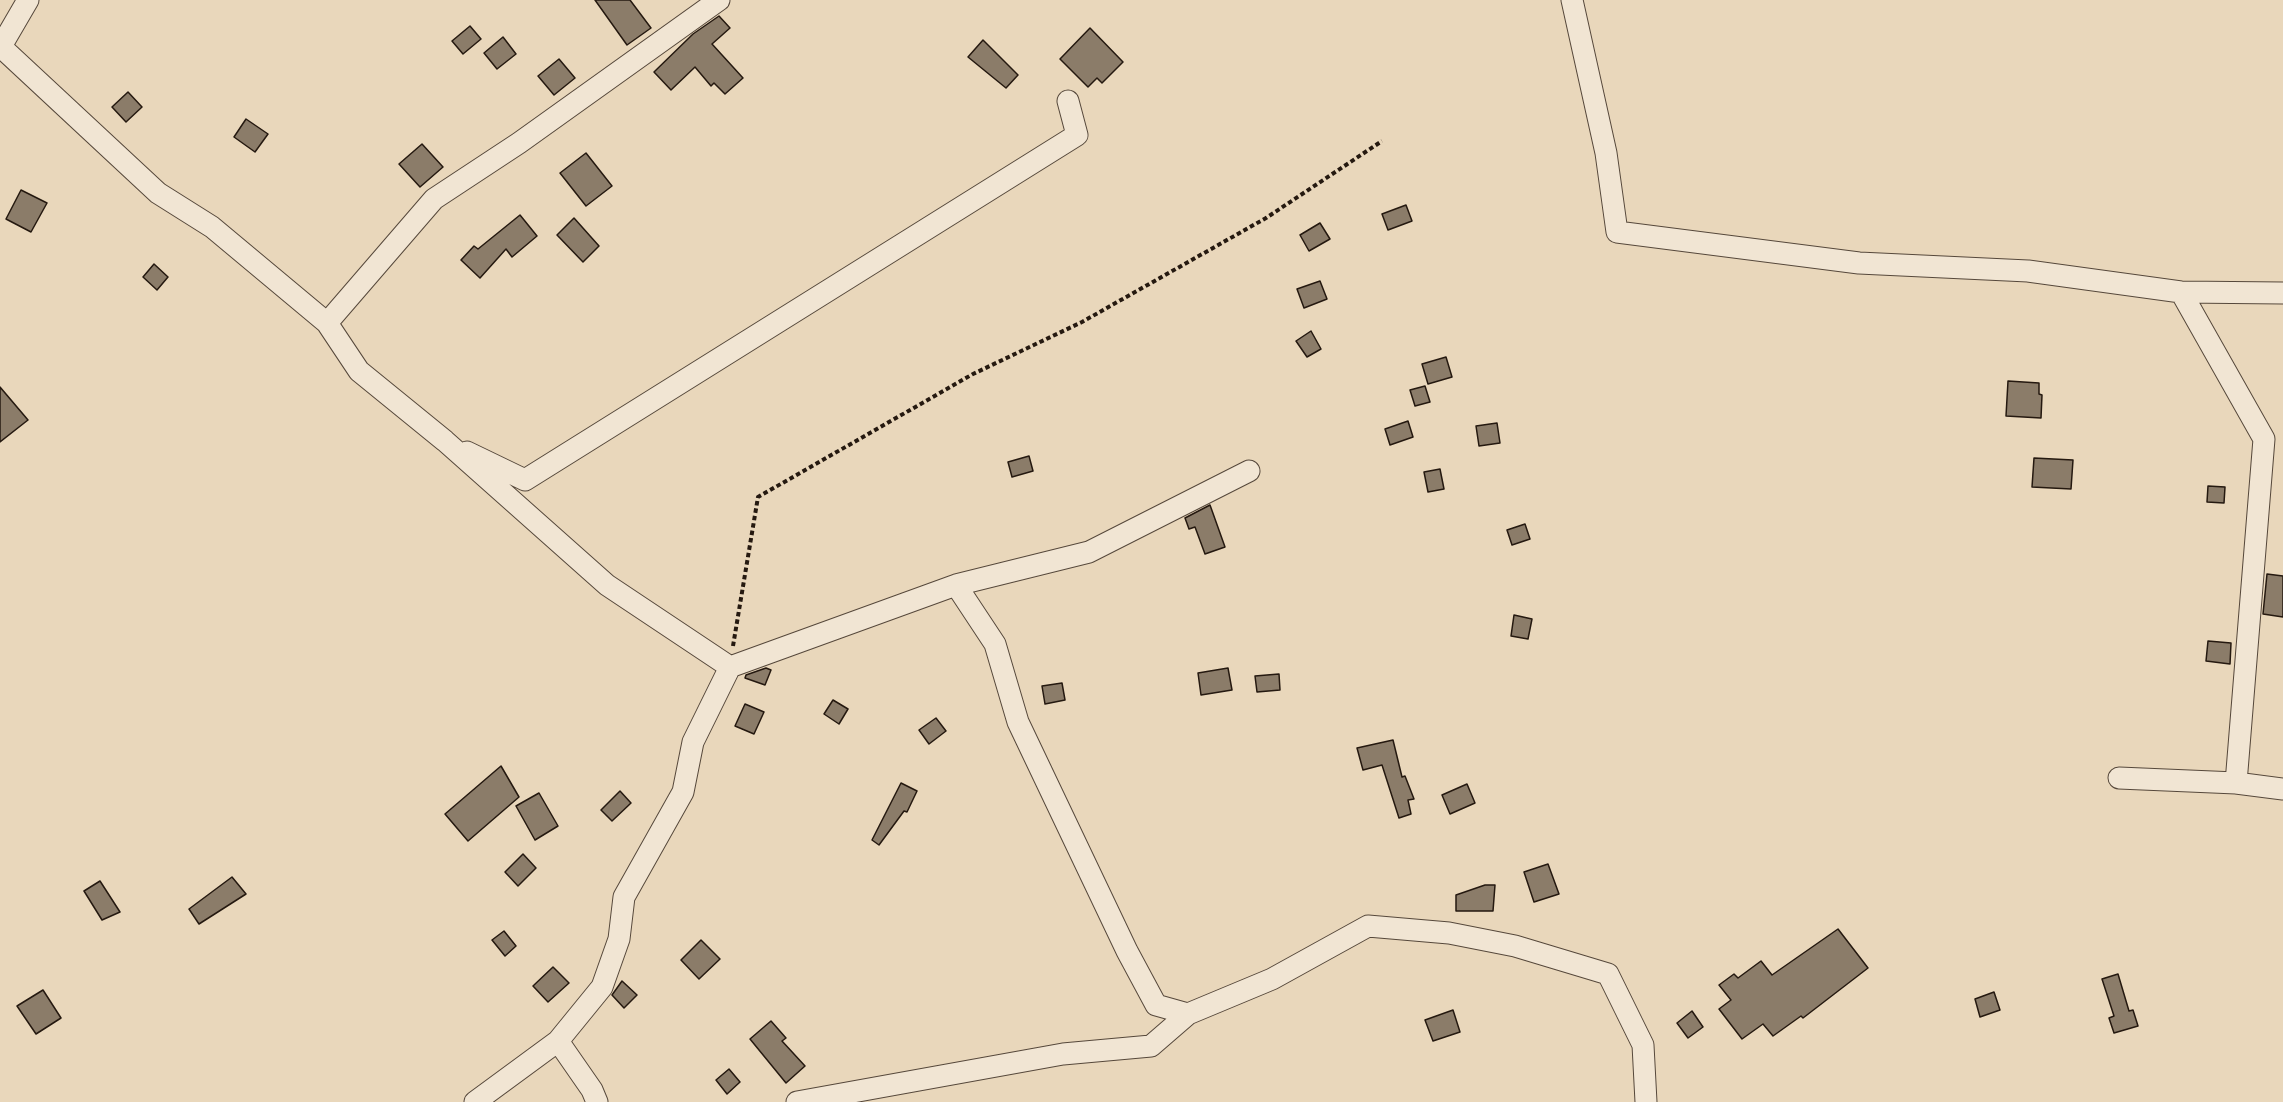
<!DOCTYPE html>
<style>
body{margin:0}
canvas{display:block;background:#e9d7bb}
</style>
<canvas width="2283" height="1102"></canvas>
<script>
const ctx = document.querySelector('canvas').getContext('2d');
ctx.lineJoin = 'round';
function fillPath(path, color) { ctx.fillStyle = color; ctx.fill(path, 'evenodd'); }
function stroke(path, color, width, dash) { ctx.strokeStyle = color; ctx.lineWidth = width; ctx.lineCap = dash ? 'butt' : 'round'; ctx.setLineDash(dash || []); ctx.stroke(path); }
const building = new Path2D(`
 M595 0H630L651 28 627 45Z
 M719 16 730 28 712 44 743 78 725 94 714 83 711 86 695 67 671 90 654 72 693 34Z
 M470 26 481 39 463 54 452 41Z
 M1090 28 1123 62 1102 83 1097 78 1088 87 1060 59Z
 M503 37 516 54 497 69 484 53Z
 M983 40 1018 75 1006 88 968 57Z
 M559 59 575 78 554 95 538 76Z
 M128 92 142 107 126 122 112 107Z
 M246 119 268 134 255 152 234 137Z
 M422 144 443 167 420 187 399 164Z
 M586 153 612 186 586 206 560 173Z
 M21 190 47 203 31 232 6 219Z
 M1406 205 1412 221 1388 230 1382 214Z
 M520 215 537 236 512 257 506 249 480 278 461 260 474 246 478 249Z
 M574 218 599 246 583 262 557 235Z
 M1320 223 1330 239 1309 251 1300 235Z
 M154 264 168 277 157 290 143 277Z
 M1320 281 1327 299 1304 308 1297 289Z
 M1311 331 1321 349 1307 357 1296 341Z
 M1446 357 1452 377 1428 384 1422 364Z
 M2008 381 2039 383V394L2042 395 2041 418 2006 416Z
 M1425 386 1430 402 1415 406 1410 390Z
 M0 387 28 420 0 442Z
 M1408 421 1413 437 1390 445 1385 429Z
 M1497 423 1500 443 1479 446 1476 426Z
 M1029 456 1033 471 1012 477 1008 462Z
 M2034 458 2073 460 2071 489 2032 487Z
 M1440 469 1444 489 1428 492 1424 472Z
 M2208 486 2225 487 2224 503 2207 502Z
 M1210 505 1225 547 1205 554 1195 527 1189 529 1185 518Z
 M1525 524 1530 539 1512 545 1507 530Z
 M2267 574 2283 576V617L2263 614Z
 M1514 615 1532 619 1528 639 1511 636Z
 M2208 641 2231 643 2230 664 2206 661Z
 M766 668 771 670 765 685 745 678 746 675Z
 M1228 668 1232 690 1201 695 1198 673Z
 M1279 674 1280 690 1257 692 1255 676Z
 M1062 683 1065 700 1045 704 1042 686Z
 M833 700 848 709 839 724 824 714Z
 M745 704 764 712 754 734 735 726Z
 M936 718 946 731 929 744 919 730Z
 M1393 740 1402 777 1405 776 1414 799 1408 800 1411 814 1399 818 1382 765 1363 770 1357 748Z
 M501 766 519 797 468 841 445 814Z
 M901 783 917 791 907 812 904 811 879 845 872 840Z
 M1467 784 1475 803 1450 814 1442 795Z
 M620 791 631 803 612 821 601 810Z
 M539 793 558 826 535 840 516 806Z
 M523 854 536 868 518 886 505 872Z
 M1548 864 1559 894 1534 902 1524 872Z
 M232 877 246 894 199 924 189 909Z
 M100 881 120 912 102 920 84 891Z
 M1485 885H1495L1493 911H1456V895Z
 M1838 929 1868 968 1803 1018 1801 1016 1773 1036 1763 1024 1742 1039 1719 1009 1731 1000 1719 985 1734 974 1738 978 1761 961 1772 975Z
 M504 931 516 946 505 956 492 940Z
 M701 940 720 959 699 979 681 960Z
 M553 967 569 983 548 1002 533 986Z
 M2118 974 2129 1011 2133 1010 2138 1026 2114 1033 2109 1018 2114 1016 2102 979Z
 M622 981 637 995 624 1008 612 995Z
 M43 990 61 1018 36 1034 17 1006Z
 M1994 992 2000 1010 1980 1017 1975 999Z
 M1453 1010 1460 1032 1433 1041 1425 1020Z
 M1692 1011 1703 1027 1688 1038 1677 1023Z
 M771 1021 786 1038 782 1041 805 1066 786 1083 750 1039Z
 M729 1069 740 1082 727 1094 716 1080Z`);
fillPath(building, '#8b7c69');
stroke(building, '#251910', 1.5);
const minor = new Path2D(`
 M1572 0 1606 153 1617 232 1859 263 2028 271 2181 292 2283 293
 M0 46 158 193 212 227 327 323 359 371 445 441 607 585 730 667
 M0 48 28 0
 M2181 292 2264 439 2236 783
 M327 323 434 199 519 143 719 0
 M467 452 525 480 1077 135 1068 101
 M956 585 995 644 1018 722 1127 951 1156 1005 1188 1014 1272 979 1368 926 1449 933 1515 946 1608 974 1643 1045 1646 1102
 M2119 778 2236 783 2283 789
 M558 1041 592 1090 597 1102
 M475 1102 558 1041 602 987 619 939 624 897 683 792 693 742 730 667 956 585 1089 552 1249 471
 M797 1102 1063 1054 1151 1046 1188 1014`);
stroke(minor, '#56483b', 23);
stroke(new Path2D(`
 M733 646 758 497 973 374 1082 322 1266 218 1382 141`), '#251910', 4, [4.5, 3]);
stroke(minor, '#f1e5d3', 21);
</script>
